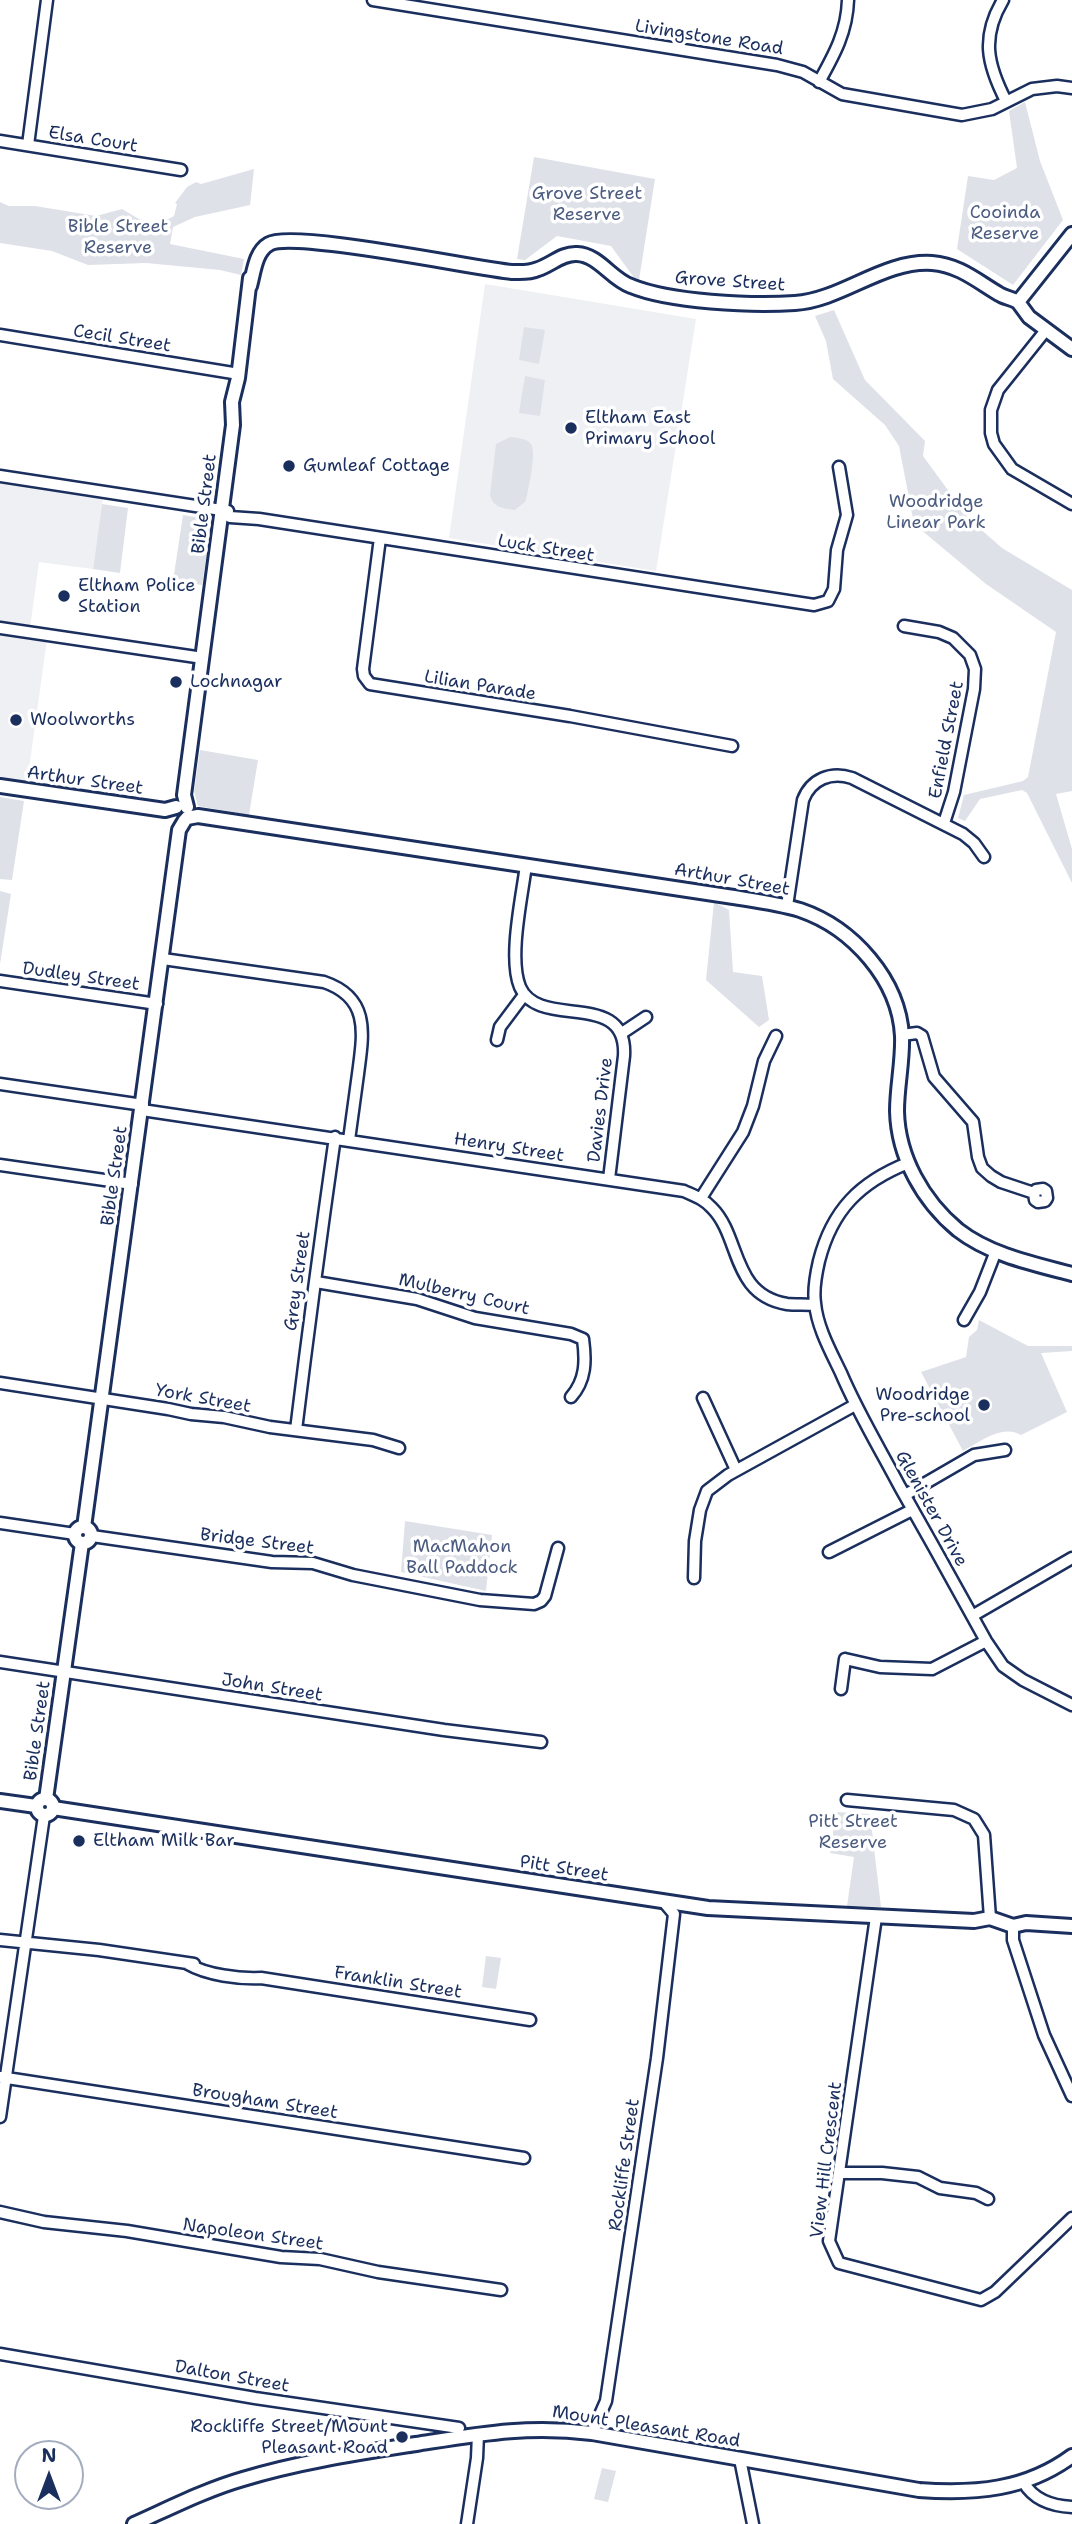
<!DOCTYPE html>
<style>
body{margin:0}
#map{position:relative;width:1072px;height:2524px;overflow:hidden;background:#fff;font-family:"Shantell Sans",sans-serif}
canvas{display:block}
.north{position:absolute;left:14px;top:2440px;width:70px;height:70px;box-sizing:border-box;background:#fff;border:2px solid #a4acbf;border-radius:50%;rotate:0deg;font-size:19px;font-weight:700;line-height:28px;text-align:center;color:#1b2f5e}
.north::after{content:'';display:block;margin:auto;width:24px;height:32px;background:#1b2f5e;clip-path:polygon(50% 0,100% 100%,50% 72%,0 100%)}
</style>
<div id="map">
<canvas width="1072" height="2524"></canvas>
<div class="north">N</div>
</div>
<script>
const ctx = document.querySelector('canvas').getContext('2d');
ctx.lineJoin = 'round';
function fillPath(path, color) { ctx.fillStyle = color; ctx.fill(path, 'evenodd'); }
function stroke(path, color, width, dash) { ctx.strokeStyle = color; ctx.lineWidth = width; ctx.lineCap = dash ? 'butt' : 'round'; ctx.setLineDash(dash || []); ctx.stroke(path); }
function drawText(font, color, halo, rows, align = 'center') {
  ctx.font = font + ' "Shantell Sans",sans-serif'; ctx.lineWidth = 7; ctx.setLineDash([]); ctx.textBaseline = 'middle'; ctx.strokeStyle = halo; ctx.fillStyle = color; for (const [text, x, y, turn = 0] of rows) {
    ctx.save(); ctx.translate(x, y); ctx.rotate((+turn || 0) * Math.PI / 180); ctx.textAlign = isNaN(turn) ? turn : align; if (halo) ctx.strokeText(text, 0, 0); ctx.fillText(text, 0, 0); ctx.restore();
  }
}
fillPath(new Path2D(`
 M485 284 696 319 656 571 449 538Z
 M0 482 103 497 93 569 39 562 30 628 0 624Z
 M0 633 47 640 27 783 0 779Z`), '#eff0f4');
fillPath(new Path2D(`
 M1025 102 1040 161 1063 220 1013 285 957 249 968 176 994 180 1017 168 1009 111Z
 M534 157 655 179 639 280 635 279 611 246 557 236 525 260 517 259Z
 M254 169 250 205 195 217 173 227 170 244 244 259 241 275 220 270 146 263 88 265 52 251 0 243V202L9 206H35L96 216 122 209C142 221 152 229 174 216L177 204 175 203 187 187 196 182 201 184Z
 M834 310 865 380 925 441 923 456 969 519 1002 548 1072 590V791L1056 794 1072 849V883L1027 793 1022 790 980 799 965 821 958 818 964 795 1023 781 1028 777 1056 632 986 584 914 524 899 446 885 425 833 379 826 341 815 316Z
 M524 327 545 330 539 364 519 360Z
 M525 376 545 380 540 416 519 413Z
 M510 437C517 438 527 438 531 444 537 453 528 489 526 501L515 510C503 508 493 508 490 495L496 444Z
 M102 504 128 508 120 573 93 569Z
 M183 515 212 520 202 585 173 581Z
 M200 750 258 760 249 815 198 806 194 791Z
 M0 797 24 801 12 880 0 879Z
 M0 891 11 894 0 964Z
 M714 902 729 910 733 972 762 976 769 1020 759 1027 706 980Z
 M979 1320 1028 1346H1072V1351L1041 1353 1067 1412 1021 1435C1002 1424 980 1442 963 1451L921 1372 966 1357 969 1337 977 1330Z
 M405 1521 492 1535 486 1591 401 1572Z
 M836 1812 870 1814 881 1907 847 1906 854 1857 830 1853Z
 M486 1956 501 1958 496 1989 482 1987Z
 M602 2468 616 2471 608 2502 594 2499Z`), '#dee1e7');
const minor = new Path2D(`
 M373 0 777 65 803 72 842 94 962 115 992 109 1032 89 1057 86 1072 88
 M1003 0C981 37 987 64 1006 101
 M819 82C834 55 847 32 848 0
 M0 141 181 170
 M28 145 47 0
 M1046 330 998 390 991 410V433L994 444 1012 469 1072 504
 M0 335 239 374
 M0 476 228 511
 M222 512 230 517 259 519 814 605 828 601 834 589 837 550 847 515 839 467
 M380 538 363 669 364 676 370 684 570 716 732 746
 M904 626 939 632 953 638 970 655 975 669 974 689 954 792 944 823
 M0 628 203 658
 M526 865C522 897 508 958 520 987 539 1031 628 988 624 1056L609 1179
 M787 906 803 800C811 779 831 771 852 778L963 834 974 843 984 857
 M163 959 324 982C371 998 363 1035 358 1074 355 1096 352 1118 349 1140
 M0 981 157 1004
 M622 1033 646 1017
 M902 1035 917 1033 922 1036 934 1077 973 1122 978 1157 982 1168 991 1176 1001 1182 1034 1193 1036 1190 1043 1189 1046 1191 1047 1198 1045 1201 1038 1202 1035 1200 1034 1193
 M497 1040 500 1027 524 995
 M0 1084 143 1105
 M142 1110 684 1191C695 1196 704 1199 712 1208 741 1237 731 1295 787 1304 796 1305 805 1304 814 1305
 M908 1163C860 1182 832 1210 819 1261 816 1274 813 1290 815 1303 817 1327 831 1352 841 1373 858 1413 880 1449 900 1487 929 1538 958 1590 986 1641L1003 1666 1023 1680 1072 1705
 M0 1165 132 1184
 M701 1198 743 1132 753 1106 764 1061 776 1036
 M316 1282 417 1299 475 1318 571 1334 583 1339C586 1361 586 1380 571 1397
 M964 1320 980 1292 996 1251
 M0 1383 168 1409 191 1414 224 1417 270 1427 373 1440 399 1448
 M703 1398 736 1470
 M296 1430C308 1332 321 1235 335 1137
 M905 1495 974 1455 1005 1450
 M0 1523 75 1534
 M92 1536 272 1562 313 1563 353 1575 480 1600 534 1604 541 1601 545 1596 558 1548
 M829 1552 912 1510
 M694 1578 695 1541 700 1510 707 1491 728 1475 855 1405
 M972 1616 1072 1558
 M0 1662 444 1730 541 1742
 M841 1689 845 1659 880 1667 932 1669 986 1641
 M847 1800 954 1810 974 1819 984 1835 990 1918
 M876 1917 829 2241 839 2263 981 2300 995 2292 1072 2218
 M1013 1926V1940L1044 2035 1072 2096
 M0 1940 99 1950 194 1964
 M188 1964C207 1975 239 1979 261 1978L530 2020
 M0 2077 524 2158
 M0 2117 44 1816
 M839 2173H882L918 2177 940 2188 976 2193 988 2199
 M0 2212 44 2222 127 2231 281 2257 320 2259 378 2272 501 2290
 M0 2354 255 2398 459 2428
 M592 2433 606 2401 657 2058 674 1914 663 1901
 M740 2459 753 2524
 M1024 2483C1034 2500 1052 2506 1072 2507
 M467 2524 477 2458 478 2434`);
const tertiary = new Path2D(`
 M250 286C254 272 255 252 269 244 291 230 473 268 512 272 521 272 529 273 538 269 551 265 562 253 577 254 599 255 611 279 631 286 670 302 751 306 795 303 842 300 883 260 932 263 959 265 977 281 999 294 1005 298 1012 298 1018 302
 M1018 302 1072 234
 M1018 302 1029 317 1072 349
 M0 786 165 810 176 807
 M187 807 184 795 233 425 232 402 238 378 250 278
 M187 818 198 816 727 896C751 900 777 903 800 910 853 928 899 980 902 1036 903 1061 897 1086 897 1111 898 1157 923 1201 958 1230 990 1255 1034 1264 1072 1274
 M75 1535a8 8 0 1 1 16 0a8 8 0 1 1-16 0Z
 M84 1527 179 830 185 820
 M37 1807a8 8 0 1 1 16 0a8 8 0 1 1-16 0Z
 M46 1799 82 1543
 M0 1801 36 1806
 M53 1808 708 1908 974 1921 990 1918 1013 1926 1026 1923 1072 1926
 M134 2524C170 2508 205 2490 243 2479 299 2462 359 2453 416 2444 480 2434 527 2425 592 2433L919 2490C975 2494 1026 2490 1072 2456`);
stroke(minor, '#1b2f5e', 15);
stroke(tertiary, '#1b2f5e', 18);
stroke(minor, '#fff', 10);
stroke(tertiary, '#fff', 12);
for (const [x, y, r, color] of [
 [571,428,7,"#1b2f5e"],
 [289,466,7,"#1b2f5e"],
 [64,596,7,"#1b2f5e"],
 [176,682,7,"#1b2f5e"],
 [16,720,7,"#1b2f5e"],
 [984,1405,7,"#1b2f5e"],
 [79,1841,7,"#1b2f5e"],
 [402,2437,7,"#1b2f5e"]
]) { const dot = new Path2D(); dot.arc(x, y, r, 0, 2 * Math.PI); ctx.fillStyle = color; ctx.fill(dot); stroke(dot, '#fff', 2.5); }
drawText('18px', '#1b2f5e', '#fff', [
 ["Livingstone Road",709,38,9],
 ["Elsa Court",93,140,9],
 ["Grove Street",730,282,4],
 ["Cecil Street",122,339,9],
 ["Bible Street",205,504,-83],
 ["Luck Street",546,549,9],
 ["Lilian Parade",480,686,9],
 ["Enfield Street",947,740,-79],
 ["Arthur Street",85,781,8],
 ["Arthur Street",732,880,10],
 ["Dudley Street",81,977,8],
 ["Davies Drive",601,1110,-83],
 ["Henry Street",509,1148,9],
 ["Bible Street",115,1176,-82],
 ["Grey Street",298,1281,-82],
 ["Mulberry Court",464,1295,13],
 ["York Street",203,1399,10],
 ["Glenister Drive",931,1509,61],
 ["Bridge Street",257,1542,7],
 ["John Street",272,1688,9],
 ["Bible Street",38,1731,-82],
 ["Pitt Street",564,1869,9],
 ["Franklin Street",398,1983,9],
 ["Brougham Street",265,2102,9],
 ["View Hill Crescent",827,2160,-83],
 ["Rockliffe Street",625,2165,-82],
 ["Napoleon Street",253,2235,8],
 ["Dalton Street",232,2377,10],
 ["Mount Pleasant Road",646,2427,9]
]);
drawText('18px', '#4c5c80', '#fff', [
 ["Grove Street",587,194],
 ["Reserve",587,215],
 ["Cooinda",1005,213],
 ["Reserve",1005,234],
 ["Bible Street",118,227],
 ["Reserve",118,248],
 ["Woodridge",936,502],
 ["Linear Park",936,523],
 ["MacMahon",462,1547],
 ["Ball Paddock",462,1568],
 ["Pitt Street",853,1822],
 ["Reserve",853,1843]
]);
drawText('18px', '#1b2f5e', '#fff', [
 ["Eltham East",585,418],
 ["Primary School",585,439],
 ["Gumleaf Cottage",303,466],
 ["Eltham Police",78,586],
 ["Station",78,607],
 ["Lochnagar",190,682],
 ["Woolworths",30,720],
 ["Woodridge",970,1395,"right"],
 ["Pre-school",970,1416,"right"],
 ["Eltham Milk Bar",93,1841],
 ["Rockliffe Street/Mount",388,2427,"right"],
 ["Pleasant Road",388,2448,"right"]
], 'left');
</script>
